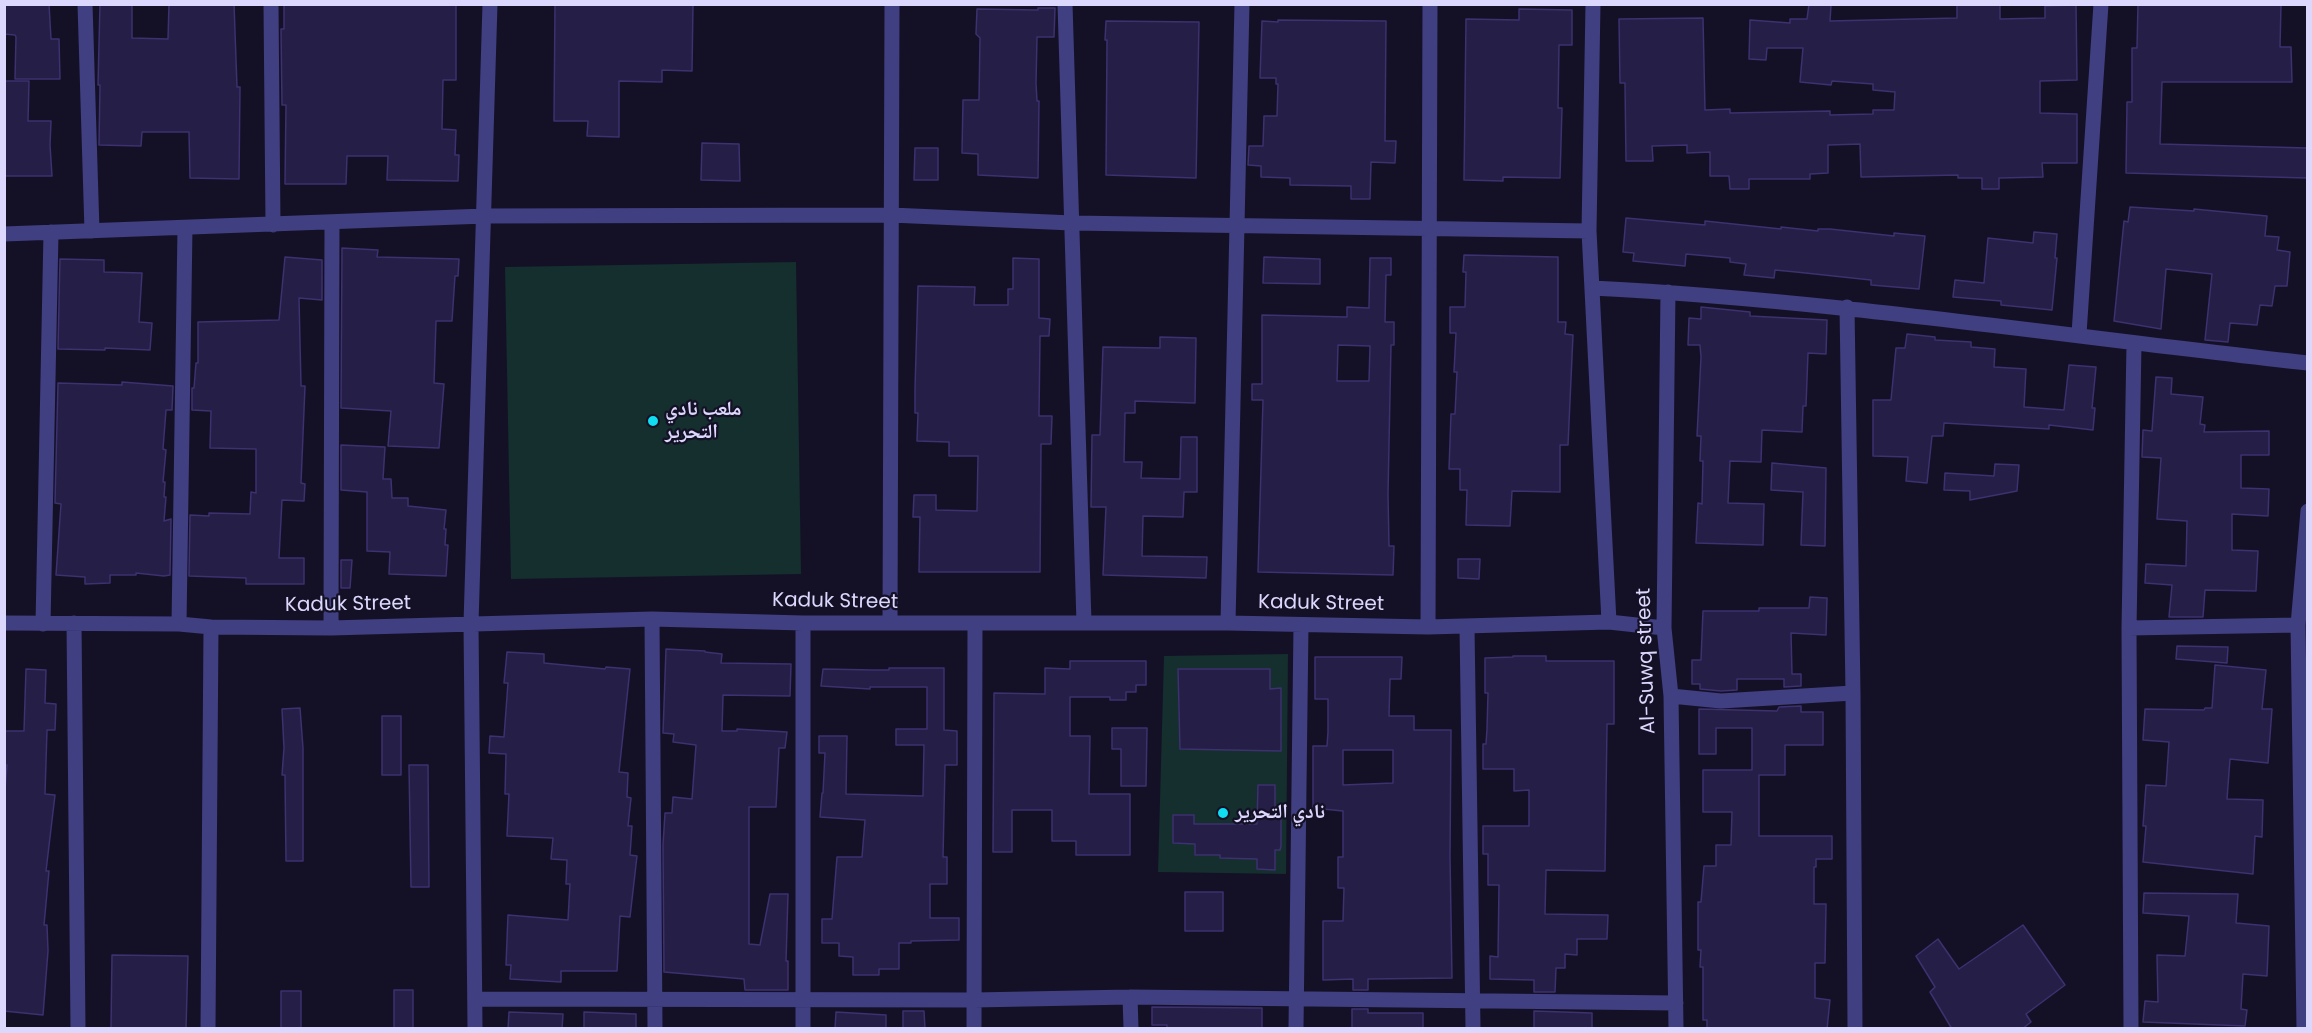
<!DOCTYPE html>
<meta charset="utf-8">
<style>
body{margin:0}
#map{position:relative;width:2312px;height:1033px;overflow:hidden;background:#141126;font-family:Poppins,sans-serif}
canvas{display:block}
.frame{position:absolute;inset:0;border:6px solid #dcd8fd;pointer-events:none}
</style>
<div id="map">
<canvas width="2312" height="1033"></canvas>
<div class="frame"></div>
</div>
<script>
const ctx = document.querySelector('canvas').getContext('2d');
ctx.lineJoin = 'round';
function fillPath(path, color) { ctx.fillStyle = color; ctx.fill(path, 'evenodd'); }
function stroke(path, color, width, dash) { ctx.strokeStyle = color; ctx.lineWidth = width; ctx.lineCap = dash ? 'butt' : 'round'; ctx.setLineDash(dash || []); ctx.stroke(path); }
function drawText(font, color, halo, rows, align = 'center') {
  ctx.font = font + ' Poppins,"Noto Naskh Arabic",sans-serif'; ctx.lineWidth = 4.5; ctx.setLineDash([]); ctx.textBaseline = 'middle'; ctx.strokeStyle = halo; ctx.fillStyle = color; for (const [text, x, y, turn = 0] of rows) {
    ctx.save(); ctx.translate(x, y); ctx.rotate((+turn || 0) * Math.PI / 180); ctx.textAlign = isNaN(turn) ? turn : align; if (halo) ctx.strokeText(text, 0, 0); ctx.fillText(text, 0, 0); ctx.restore();
  }
}
fillPath(new Path2D(`
 M796 262 801 574 511 579 505 267Z
 M1288 654 1286 874 1158 872 1164 656Z`), '#142f2e');
const building = new Path2D(`
 M4 4H49L51 39H59L60 79H15L16 37 15 35 4 34Z
 M100 4H132V38L168 39 169 4H234L237 87H240L239 179 190 178 189 132H142L141 146 99 145 100 85H98Z
 M284 4H456V80H443L442 129 456 130 455 155H459L458 181 387 180 388 156H347L346 184H285L286 105H282L281 29H284Z
 M555 4H693L692 71 662 70V82L619 81V137L587 136 588 121H554Z
 M1809 4 1831 5 1830 21 1957 18V5L1978 4H2000V19L2045 18V6L2076 5 2077 80 2040 81V113L2077 114V163H2042L2043 177 1999 178V189H1982V178H1958V175L1861 177 1860 144 1828 145V173L1810 174V179H1749V189H1730L1729 176H1710V152L1687 153V145L1652 146 1653 161H1626L1625 83H1620L1619 19 1703 18 1705 110 1730 109V113L1830 111V115L1873 114V110H1894L1895 92 1873 90V84L1832 81 1831 85 1800 82 1803 48H1767L1766 60 1749 59 1750 20 1790 23V19H1807Z
 M2138 4H2281L2280 47H2291L2292 82H2162L2160 144 2307 148V178L2126 173 2127 102H2132V48H2137Z
 M1038 8H1055L1054 37H1037L1036 83 1037 101H1039L1038 178 978 175V154L962 153 963 100H979L980 38 976 34 977 9 1038 10Z
 M1519 9 1572 10V45H1559L1558 108H1562L1560 178 1503 177V181L1464 180 1466 19 1519 20Z
 M1278 20 1386 21 1385 141H1396L1395 163 1371 162 1370 199H1351V186L1290 185V178L1261 177V166L1248 165 1249 146H1263L1264 116H1277L1278 84H1276V78H1260L1262 21 1278 22Z
 M1106 21 1199 22 1196 178 1106 175 1107 40H1105Z
 M4 81H29L28 121H51L50 145 52 176H4Z
 M702 143 739 144 740 181 701 180Z
 M915 148H938V180H914Z
 M2130 207 2194 211V209L2267 216 2265 236 2279 237 2277 250 2290 252 2287 286H2275L2272 306 2260 305 2257 325 2230 323 2228 342 2205 340 2212 274 2166 269 2161 329 2114 321 2124 221 2128 222Z
 M1626 218 1705 225V221L1781 229V227L1818 231V229H1830L1894 236V233L1925 236 1919 289 1871 285V280L1796 272 1775 270 1774 278 1744 275 1746 264 1730 262V258L1686 254 1685 266 1633 261 1634 253 1623 252Z
 M2034 232 2057 234 2055 258H2057L2052 310 2001 305V301L1953 297 1955 280 1984 283 1988 238 2033 243Z
 M342 248 378 250 377 257 459 259 458 276H455L452 321H436L434 383 444 384 439 448 388 446 391 411 341 408Z
 M1464 255 1558 257V322H1566L1565 334 1573 335 1568 445H1560V492L1512 491 1510 526 1466 525 1467 490H1460V469H1449L1451 414H1455L1457 372H1454L1456 333H1450V307H1465L1466 272H1463Z
 M285 257 322 260V300L299 298 301 386H305L301 483 305 484 304 501 282 500 279 558H304V584H246V578L189 576 190 515 209 516V513L250 514 251 492 256 493V449L210 448 211 411 192 410V388H194L196 363H198V322L279 320Z
 M1264 257 1320 259V284L1263 283Z
 M1013 258 1039 259V318L1050 319 1049 336H1040L1039 416H1052L1051 444H1041L1040 572H919L920 517H913L914 495H936V510L977 511 978 456H949V442L917 441 918 413H915V389L918 286 975 287 974 305H1008V289H1013Z
 M1370 258H1391V275H1386L1385 322H1394V345H1391L1388 494 1389 546H1394L1393 575 1258 572 1263 400H1252V384H1262V315L1347 317V307L1369 308ZM1338 345 1370 346 1369 381H1337Z
 M60 259 104 260V272L142 273 139 322 152 323 150 350 105 348V350L58 349Z
 M1701 307 1750 312V316L1827 320 1826 354 1808 353 1806 406H1803L1802 432 1762 430 1761 462 1730 461 1728 503 1764 504 1763 545 1696 543 1698 503 1702 504 1703 461H1700L1701 436H1697L1701 357 1700 345H1688L1689 318 1701 319Z
 M1907 334 1935 337V340L1971 342V347L1995 349 1994 367 2026 369 2024 407 2064 410 2069 365 2096 367 2092 408H2095L2093 430 2049 425V429L1944 423 1943 436H1932L1927 483 1906 481 1908 457 1873 456V400H1891L1896 348H1905Z
 M1160 337 1196 338 1195 403 1135 401V413H1125L1124 462H1142L1141 478 1180 479 1181 437H1197V492H1184L1183 517 1143 516 1142 556 1207 557 1206 578 1103 575 1106 507H1091L1092 435H1100L1103 347 1160 348Z
 M2156 377 2172 378 2171 394 2203 397 2200 424 2205 425 2204 432 2269 431V455H2241V488L2269 489 2268 516 2232 514V550L2258 551 2256 591 2205 590 2203 617H2169L2172 585 2145 583 2146 564 2186 566 2187 521 2157 519 2161 458 2142 457 2143 430 2152 431Z
 M122 382 173 386 172 410H166L163 449 166 450 163 482H165L164 497H166L164 521 171 519 170 575 164 576 136 573V575H110V583L85 584V577L56 575 61 504 55 503 58 383 122 385Z
 M341 445 385 447 383 479H391L392 498H408V506L446 510 444 529H446L445 545H448L446 576 389 574 390 552 367 551V492L341 490Z
 M1772 463 1826 468 1825 546 1801 545 1803 492 1771 490Z
 M1995 464 2019 465 2017 491 1970 500V491L1944 490 1945 473 1994 476Z
 M1458 559H1480L1479 579 1458 578Z
 M341 560H352L350 588H341Z
 M1810 597 1827 598 1826 635 1791 633 1792 674H1801V686L1784 687V679H1737V690L1721 691 1700 689V684H1692V660H1701L1703 611H1759V608H1809Z
 M2177 646 2228 647 2227 663 2176 659Z
 M666 649 705 651V652L722 654 721 663 791 664 790 696 723 695 722 731H737V729L787 732 785 748H779L776 807H749V944L760 945 770 894H788L786 961H788V990H745L744 979 664 972 663 845 665 813H672L673 797 692 799 696 745 673 742 674 734 663 733Z
 M507 652 544 654V663L605 669 606 667 630 669 619 772 628 773 627 797 631 798 628 826H632L630 855 637 856 630 917 620 916 617 971H561V982L510 979 511 965H506L508 915 568 920 570 884H566L567 860 551 859 553 838 507 836 509 794H505L506 754 489 753 490 736 504 737 508 683H504Z
 M1513 656H1546V661H1614V724H1607L1605 871 1546 870 1545 914 1608 915 1607 939H1577V955L1565 954V968H1556L1555 992H1534V980L1490 979V956L1498 957 1499 885H1488V854H1483V826H1529V790L1514 791V769H1483V744H1486L1487 729 1488 693H1485V658L1513 657Z
 M1315 657H1402L1401 679H1390L1389 716H1414V730H1451L1450 856 1452 978 1368 979V990H1353V979L1323 980V921H1343L1344 888H1338V857H1343V811L1313 808V746H1327L1328 732V699H1315ZM1343 750H1393V783L1343 785Z
 M1070 661H1146V685H1136V692H1126V700H1110V697H1070V736H1090L1089 794H1130V855H1076V841H1052V810H1012V852H993L994 693 1045 694V668L1070 669Z
 M2215 665 2266 670 2262 709H2272L2268 763 2230 759 2227 799 2263 800 2262 837 2255 836 2253 874 2143 862 2146 826H2143L2146 785 2166 786 2169 742 2143 740 2145 709 2204 710 2205 708H2212Z
 M889 668H944V730L957 731V765H945L943 857H947V884H930V918H959V940L911 941V943H899V969H879V975H853V957L839 956V943H822V919H832L837 857H862L865 820 820 817 822 793H823L825 753H819V736H847L846 794 923 796 924 745H896V729H927V687H870V689L821 686 823 669 874 670H889Z
 M26 669 46 670 45 703 56 704 55 730H47L45 794 55 795 46 871H49L44 925H47L48 951 43 1015 4 1011V802L7 765H4L5 731H24Z
 M1178 669H1270V689L1281 688V751L1180 749Z
 M1801 706V712H1823V745H1785V775H1759V836H1832V859H1816V867H1814V904H1826L1825 963H1815V998L1830 1000 1827 1029H1707V1020H1703V967H1700L1701 950H1698V902H1701L1704 866H1716V845H1731L1732 812H1703V770H1752V728H1716V754H1699V709L1777 711 1779 707Z
 M300 708 303 748V861H286L285 775H282L284 748 282 709Z
 M382 716H401V775H382Z
 M1112 728H1147L1146 786H1121V749H1112Z
 M409 765H428L429 887H411Z
 M1258 785H1275V818H1281V846L1280 850H1275V870L1257 869V859L1220 858V855H1195V844L1173 843V815H1194V824H1257Z
 M1185 892H1223V931H1185Z
 M2144 893 2238 894 2236 923 2269 926 2267 976 2243 974 2241 1009 2247 1010 2245 1026 2143 1022 2145 1001 2158 1002 2157 955 2185 956 2189 916 2143 913Z
 M2023 925 2065 985 2026 1014 2031 1022 2022 1029H1952L1930 992 1935 987 1916 956 1938 939 1959 969Z
 M112 955 188 956 186 1029H111Z
 M394 990H413V1029H394Z
 M281 991H301V1029H281Z
 M1152 1007 1262 1008V1029H1167V1025H1152Z
 M1352 1009H1368V1013H1423V1028L1352 1029Z
 M903 1011H924L925 1029H903Z
 M1534 1011 1592 1013V1029H1534Z
 M509 1012 563 1014 562 1029H508Z
 M584 1012 636 1014V1029H584Z
 M836 1012 886 1015V1029H835Z`);
fillPath(building, '#251e46');
stroke(building, '#3d3170', 1.5);
stroke(new Path2D(`
 M85 4 92 231
 M271 4 273 225
 M1065 4 1084 623
 M1593 4 1589 231 1609 622
 M4 234 485 216 891 215 1072 223 1589 231
 M1592 288C1832 300 2069 337 2308 363
 M1668 292 1664 628 1671 696 1676 1028
 M1847 307 1853 693 1855 1028
 M2079 334 2101 4
 M652 619 655 1028
 M4 623 179 624 211 627 331 628 652 619 803 623H1228L1428 627 1609 622 1664 628
 M74 623 78 1028
 M890 623 892 4
 M1228 623 1242 4
 M43 624 51 232
 M179 624 185 228
 M1428 627 1430 4
 M1467 627 1473 1028
 M331 628 332 222
 M2129 628 2298 625
 M1671 696 1721 701 1853 693
 M1130 997 1131 1028
 M475 999 974 1000 1130 997 1676 1003
 M208 1028 211 627
 M475 1028 471 623 490 4
 M803 1028V623
 M974 1028 975 624
 M1296 1028 1301 625
 M2131 1028 2129 628 2134 344
 M2304 1028 2298 625 2308 511`), '#403f82', 15);
for (const [x, y, r, color] of [
 [653,421,6,"#0fddf1"],
 [1223,813,6,"#0fddf1"]
]) { const dot = new Path2D(); dot.arc(x, y, r, 0, 2 * Math.PI); ctx.fillStyle = color; ctx.fill(dot); stroke(dot, '#141126', 2); }
drawText('bold 20px', '#dcd8fd', '#141126', [
 ["ملعب نادي",665,410],
 ["التحرير",665,433],
 ["نادي التحرير",1235,813]
], 'left');
drawText('20px', '#dcd8fd', '#141126', [
 ["Kaduk Street",835,602,1],
 ["Kaduk Street",1321,604,1],
 ["Kaduk Street",348,605,-1],
 ["Al-Suwq street",1647,661,-92]
]);
</script>
